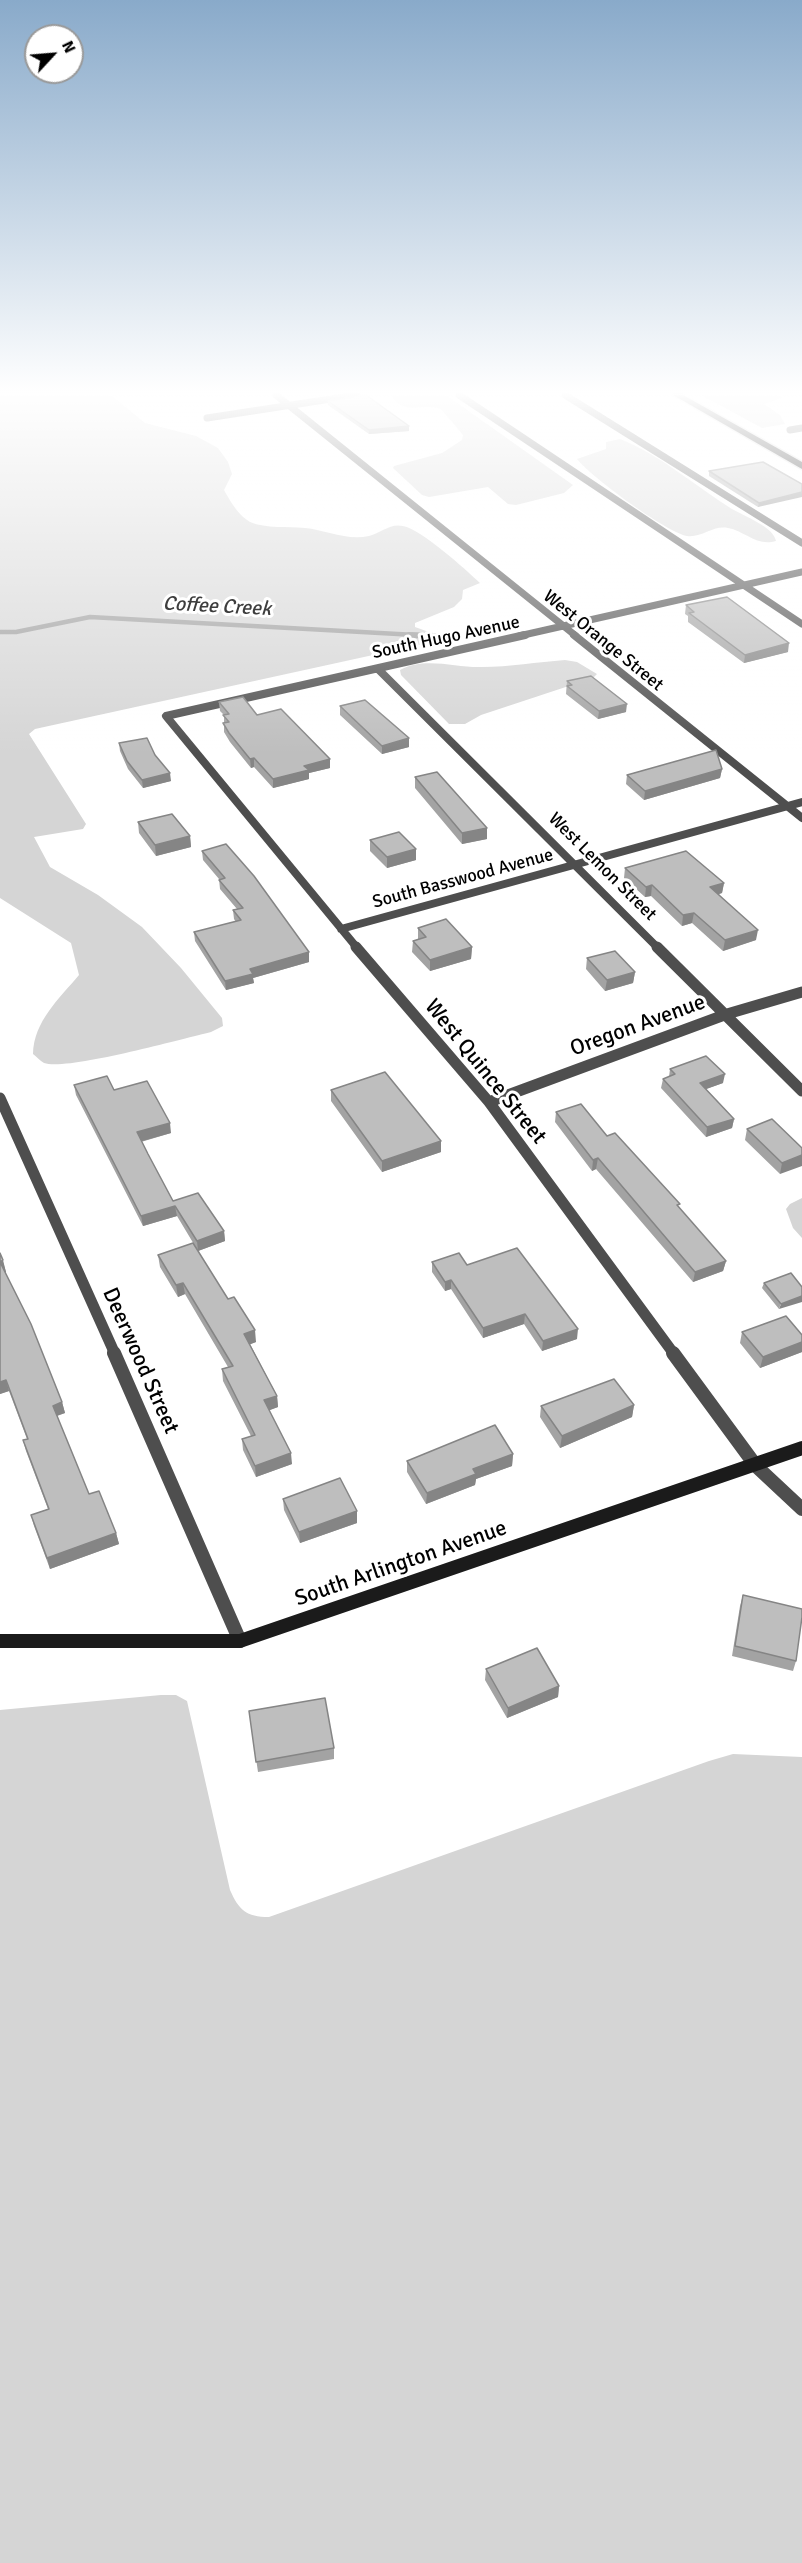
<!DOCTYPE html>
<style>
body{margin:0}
#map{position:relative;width:802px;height:2563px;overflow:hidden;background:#fff;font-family:Signika,sans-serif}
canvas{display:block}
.north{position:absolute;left:24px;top:24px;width:60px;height:60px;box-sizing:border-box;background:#fff;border:2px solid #999;border-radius:50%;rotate:64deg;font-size:16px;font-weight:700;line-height:24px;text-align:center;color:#000}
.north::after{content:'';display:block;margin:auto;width:21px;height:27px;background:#000;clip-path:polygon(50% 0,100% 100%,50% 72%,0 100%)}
</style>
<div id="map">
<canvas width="802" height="2563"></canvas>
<div class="north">N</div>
</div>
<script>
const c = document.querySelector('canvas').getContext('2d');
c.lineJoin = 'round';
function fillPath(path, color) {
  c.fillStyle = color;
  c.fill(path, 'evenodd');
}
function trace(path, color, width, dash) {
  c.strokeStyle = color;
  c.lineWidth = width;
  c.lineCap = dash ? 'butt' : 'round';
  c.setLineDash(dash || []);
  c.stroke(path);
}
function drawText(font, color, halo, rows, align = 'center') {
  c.font = font + ' Signika,sans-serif';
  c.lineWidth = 6;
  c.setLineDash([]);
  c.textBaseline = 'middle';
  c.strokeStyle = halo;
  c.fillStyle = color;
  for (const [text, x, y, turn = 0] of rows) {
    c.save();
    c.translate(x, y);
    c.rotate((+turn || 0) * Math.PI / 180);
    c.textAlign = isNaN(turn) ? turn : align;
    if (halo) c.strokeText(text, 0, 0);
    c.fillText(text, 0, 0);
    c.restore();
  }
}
fillPath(new Path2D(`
 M0,395H111L145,423L196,436L218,448L228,462L232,474L224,490C230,501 239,516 250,522C266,529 288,526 305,528C326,530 347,541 369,536C381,533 390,523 403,526C421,529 465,569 480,583L463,590L462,599L454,607L415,623V627L440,636L428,643L35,729L29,734L86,824L83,829L34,837L50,867L98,895L142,927L181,968L222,1018L223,1026L211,1032C181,1039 67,1071 44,1063C40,1061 36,1056 33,1054C34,1021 59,999 79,975L71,943L0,898Z
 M390,395H446L573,485L564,493L516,505L508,504L488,487L429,497L422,495L393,468L394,466L442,453L462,440L463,435L441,409C421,402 406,417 390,395Z
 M701,395H776L784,397L764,404L780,415L785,424L762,428Z
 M620,439C661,455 695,486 732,509C744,516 774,527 776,541C757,547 745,531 728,528C713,525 702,538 687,536C666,532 591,477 577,459L606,449V442Z
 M565,660L577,662L597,674L593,678L481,715L465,724H449L401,675L400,670C425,656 456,668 482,667C510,667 537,662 565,660Z
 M802,1198V1238L793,1228L786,1209L790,1204Z
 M161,1695H176L187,1701L230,1890C239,1910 246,1917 269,1917L709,1761L733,1754L802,1757V2563H0V1710Z`), '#d5d5d5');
trace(new Path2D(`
 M0,632H16L90,617L434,636`), '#9c9c9c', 4.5);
trace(new Path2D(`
 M409,635L434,636`), '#9c9c9c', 6);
const highway = new Path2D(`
 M673,395H683L802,462V469Z`);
trace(highway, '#dbdbdb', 3);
trace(new Path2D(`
 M565,395L802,543`), '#4e4e4e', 7);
trace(new Path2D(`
 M276,395L576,636
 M459,395L802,624
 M207,418L357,395
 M790,430L802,428
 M519,636L802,572`), '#4e4e4e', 7);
trace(new Path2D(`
 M574,635L802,818
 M378,669L659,949
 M341,929L802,802
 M358,949L166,716L525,635`), '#4e4e4e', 8);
trace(new Path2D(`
 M356,947L489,1102L674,1354
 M657,947L802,1091
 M0,1098L115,1354
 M489,1102L727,1014L802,992`), '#4e4e4e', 11);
trace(new Path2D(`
 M114,1353L240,1641
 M673,1353L756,1466L802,1509`), '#4e4e4e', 14);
trace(new Path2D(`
 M0,1641H240L802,1448`), '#1b1b1b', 14);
fillPath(highway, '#000');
fillPath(new Path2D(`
 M328,401L409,426V431L369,434L328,405Z
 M709,471L802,484L758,507L709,476Z
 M686,605L788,652L744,663L688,622V616L685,614Z
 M567,681L626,712L598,719L566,694Z
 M219,702L257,715L330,768L309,773V779L273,788L254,767L251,768L230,742L224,732V715L220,711Z
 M340,706L409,738V747L382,754L340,715Z
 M119,743L155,755L171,781L143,788L128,769L120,751Z
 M722,769L720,778L644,800L626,784L627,775Z
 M415,777L487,828V839L462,844L415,788Z
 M138,822L190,836L191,847L156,856L139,833Z
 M370,840L416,860L387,868L370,851Z
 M202,851L309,952V962L253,978L254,983L226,990L195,941L194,932L236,922L234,919L233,910L237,909L220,889L219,879L203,860Z
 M625,868L724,883L722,893L719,894L756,940L723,951L692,923L682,926L651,896L645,897L624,878Z
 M418,928L472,947L471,959L430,971L412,952L413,941L419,940L418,939Z
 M587,958L635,972L633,983L605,991L586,969Z
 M670,1069L723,1083L706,1089L734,1119L732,1128L706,1137L661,1088L663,1079L669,1077Z
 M74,1085L114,1090L171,1133L141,1142L173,1201L224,1231L225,1241L198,1251L177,1216L143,1226L76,1095Z
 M331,1090L441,1141V1152L382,1172L331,1101Z
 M556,1112L607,1136L679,1208L726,1261L723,1271L693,1282L596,1169L592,1171L555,1122Z
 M747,1129L802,1148L780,1174L745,1140Z
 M0,1253L6,1272H5L62,1402L65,1413L57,1416L89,1494L116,1533L119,1544L50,1569L34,1526L31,1515L48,1509L26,1451L23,1440L27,1439L9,1391L0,1394Z
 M158,1255L228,1299L256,1342L250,1344L277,1396L278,1407L269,1410L292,1464L256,1477L243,1450L242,1439L251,1436L223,1381L222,1369L228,1367L185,1294L178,1297L160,1267Z
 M432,1262L467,1265L577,1339L542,1351L524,1324L483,1338L451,1289L445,1291L432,1272Z
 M791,1273L779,1309L762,1288L764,1283Z
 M742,1332L802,1335V1352L760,1368L740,1343Z
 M634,1405L632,1417L560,1448L540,1417L541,1406Z
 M513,1454L512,1466L476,1479L475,1485L426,1504L407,1472V1461Z
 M283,1499L357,1523L300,1543L284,1510Z
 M743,1595L796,1661L793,1671L732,1656L740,1606Z
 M486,1669L559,1686L558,1697L507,1718L485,1680Z
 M249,1711L334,1748V1759L258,1772Z`), '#a3a3a3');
fillPath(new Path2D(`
 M409,426V431L369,434V430Z
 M802,492V497L758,507L759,503Z
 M789,643L788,652L744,663L745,655Z
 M627,704L626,712L598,719L599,711Z
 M409,738V747L382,754V746Z
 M254,758V767L251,768L250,759Z
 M330,759V768L309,773V779L273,788V779L304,766Z
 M722,769L720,778L644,800L645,791Z
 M170,773L171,781L143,788L142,780Z
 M487,828V839L462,844V833Z
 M190,836L191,847L156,856L155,845Z
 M416,849V860L387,868V857Z
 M724,883L722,893L709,897L710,887Z
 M652,885L651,896L645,897L646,887Z
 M694,913L692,923L682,926L683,915Z
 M758,930L756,940L723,951L725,940Z
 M472,947L471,959L430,971V960Z
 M309,952V962L253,978L254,983L226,990L225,981L250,969Z
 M635,972L633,983L605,991L607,980Z
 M725,1074L723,1083L698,1092L700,1083Z
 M734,1119L732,1128L706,1137L707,1127Z
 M170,1123L171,1133L139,1142L137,1132Z
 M441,1141V1152L382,1172V1161Z
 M802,1155V1166L780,1174L782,1163Z
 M598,1158L596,1169L592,1171L593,1160Z
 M175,1206L177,1216L143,1226L141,1216Z
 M224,1231L225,1241L198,1251L197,1241Z
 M3,1260L6,1272L3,1273L0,1262Z
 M726,1261L723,1271L693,1282L695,1272Z
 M451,1280V1289L445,1291V1282Z
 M183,1283L185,1294L178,1297L176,1285Z
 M802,1296V1302L779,1309L781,1304Z
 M525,1314L524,1324L483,1338V1328Z
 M578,1329L577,1339L542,1351L543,1341Z
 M255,1330L256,1342L246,1346L244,1334Z
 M802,1342V1352L760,1368L763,1357Z
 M6,1380L9,1391L0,1394V1382Z
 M277,1396L278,1407L265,1412L264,1400Z
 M62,1402L65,1413L56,1416L53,1406Z
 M634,1405L632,1417L560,1448L562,1436Z
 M291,1453L292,1464L256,1477L255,1466Z
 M513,1454L512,1466L476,1479L475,1485L426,1504L427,1493L473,1469Z
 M357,1511V1523L300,1543L299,1532Z
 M116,1533L119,1544L50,1569L47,1558Z
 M559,1686L558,1697L507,1718L508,1708Z`), '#858585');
const building = new Path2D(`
 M366,395L409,426L369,430L328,401Z
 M763,462L802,484V492L759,503L709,471Z
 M727,597L789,643L745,655L689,613L694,612L686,605Z
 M591,676L627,704L599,711L567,686L572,685L567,681Z
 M243,697L257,715L281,709L330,759L304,766L309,770L273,779L254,758L250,759L229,733L223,723L229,722L223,715L229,714L219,702Z
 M365,700L409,738L382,746L340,706Z
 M147,738L155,755L170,773L142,780L127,761L119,743Z
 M716,750L722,769L645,791L627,775Z
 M437,772L487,828L462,833L415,777Z
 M172,814L190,836L155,845L138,822Z
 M399,832L416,849L387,857L370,840Z
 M226,844L254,876L309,952L250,969L253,974L225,981L194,932L241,920L233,910L243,908L219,880L225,878L202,851Z
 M686,851L724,883L710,887L758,930L725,940L694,913L683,915L652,885L646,887L625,868Z
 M446,919L472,947L430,960L413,941L426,937L418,928Z
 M615,951L635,972L607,980L587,958Z
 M706,1056L725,1074L700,1083L734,1119L707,1127L663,1079L675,1074L670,1069Z
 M385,1072L441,1141L382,1161L331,1090Z
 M107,1076L114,1090L147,1081L170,1123L137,1132L148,1154L173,1201L198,1193L224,1231L197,1241L175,1206L141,1216L74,1085Z
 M581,1104L607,1136L615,1133L680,1204L677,1205L726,1261L695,1272L598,1158L593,1160L556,1112Z
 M772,1119L802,1148V1155L782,1163L747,1129Z
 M193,1243L228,1299L234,1297L255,1330L244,1334L277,1396L264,1400L291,1453L255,1466L242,1439L255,1435L222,1369L233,1366L183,1283L176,1285L158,1255Z
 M517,1248L578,1329L543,1341L525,1314L483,1328L451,1280L445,1282L432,1262L459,1253L467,1265Z
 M0,1253L3,1260L0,1262L31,1324L62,1402L53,1406L89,1494L99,1491L116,1533L47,1558L31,1515L49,1509L23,1440L28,1439L6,1380L0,1382Z
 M791,1273L802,1287V1296L781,1304L764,1283Z
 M786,1316L802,1335V1342L763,1357L742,1332Z
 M614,1379L634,1405L562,1436L541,1406Z
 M495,1425L513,1454L473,1469L476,1474L427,1493L407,1461Z
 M340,1478L357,1511L299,1532L283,1499Z
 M743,1595L802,1609V1617L796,1661L735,1646Z
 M537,1648L559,1686L508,1708L486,1669Z
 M325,1698L334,1748L256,1762L249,1711Z`);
fillPath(building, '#bebebe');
trace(building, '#858585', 1.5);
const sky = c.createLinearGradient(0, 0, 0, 754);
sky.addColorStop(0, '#89aaca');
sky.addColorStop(0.52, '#fff');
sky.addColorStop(1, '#ffffff00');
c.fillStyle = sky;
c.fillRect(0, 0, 802, 754);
drawText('18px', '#000', '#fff', [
 ["South Hugo Avenue",446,638,-12],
 ["West Orange Street",603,641,39],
 ["West Lemon Street",602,867,45],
 ["South Basswood Avenue",463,879,-15]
]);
drawText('italic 20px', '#3d3d3d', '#fff', [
 ["Coffee Creek",217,607,3]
]);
drawText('22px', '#000', '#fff', [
 ["Oregon Avenue",638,1026,-20],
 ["West Quince Street",485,1072,51],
 ["Deerwood Street",140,1361,66],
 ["South Arlington Avenue",401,1564,-19]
]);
</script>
